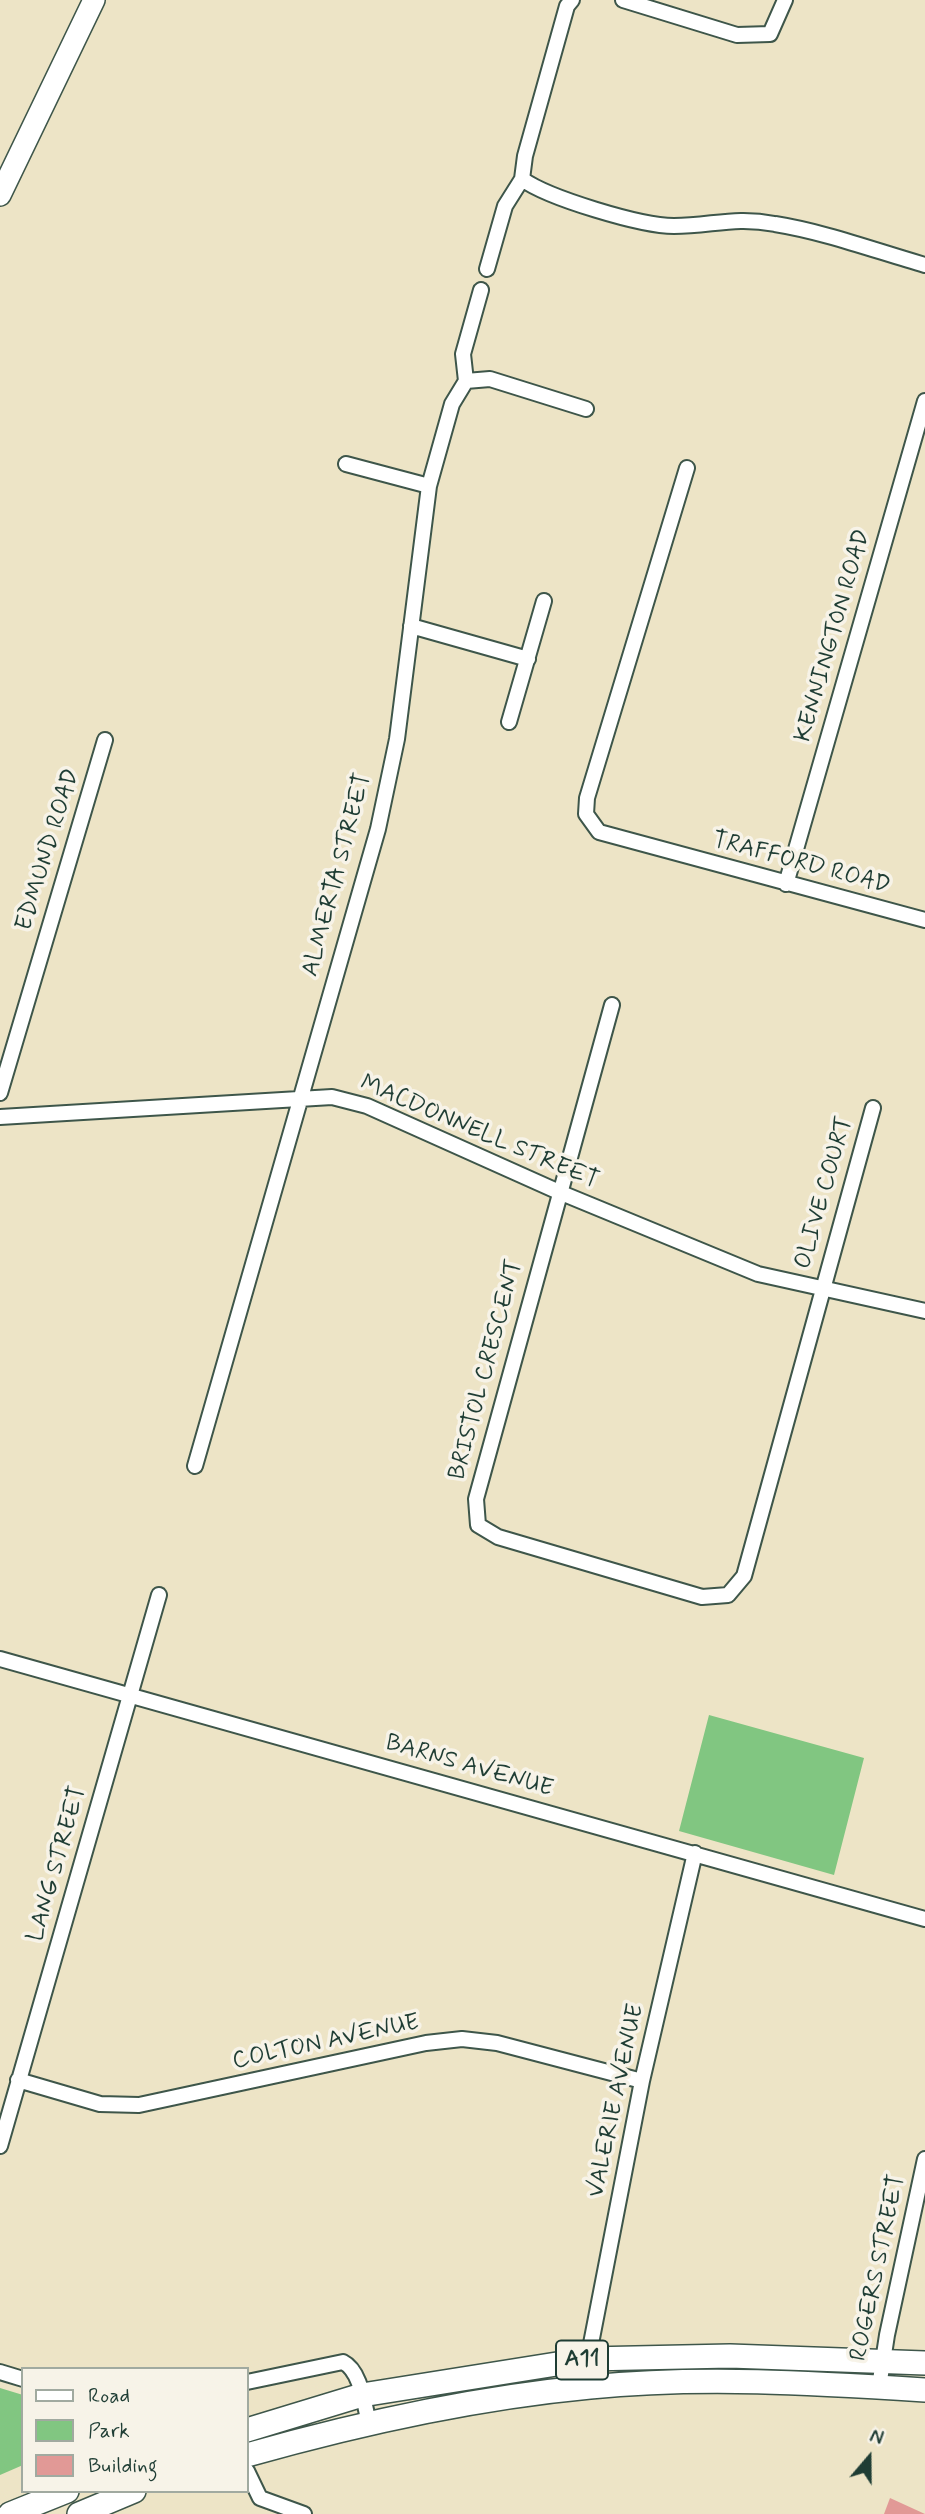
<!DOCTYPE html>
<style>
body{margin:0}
#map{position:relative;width:925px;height:2514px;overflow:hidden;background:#ede4c6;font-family:Mynerve,sans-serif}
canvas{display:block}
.legend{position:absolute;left:21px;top:2367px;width:228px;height:126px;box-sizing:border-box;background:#f7f3e8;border:2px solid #a1aaa0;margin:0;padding:9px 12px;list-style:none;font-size:21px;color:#1f3d34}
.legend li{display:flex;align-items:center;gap:14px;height:35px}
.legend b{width:35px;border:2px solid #a1aaa0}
.north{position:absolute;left:834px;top:2423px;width:70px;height:70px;-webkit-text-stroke:5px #f7f3e8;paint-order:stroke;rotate:20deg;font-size:19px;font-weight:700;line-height:28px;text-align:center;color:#1f3d34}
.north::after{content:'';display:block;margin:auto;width:24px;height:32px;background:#1f3d34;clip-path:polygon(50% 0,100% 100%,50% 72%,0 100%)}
</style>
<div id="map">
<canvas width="925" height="2514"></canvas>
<ul class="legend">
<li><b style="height:9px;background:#fff"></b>Road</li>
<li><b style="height:19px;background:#81c681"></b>Park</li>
<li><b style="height:19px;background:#e19996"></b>Building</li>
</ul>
<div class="north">N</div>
</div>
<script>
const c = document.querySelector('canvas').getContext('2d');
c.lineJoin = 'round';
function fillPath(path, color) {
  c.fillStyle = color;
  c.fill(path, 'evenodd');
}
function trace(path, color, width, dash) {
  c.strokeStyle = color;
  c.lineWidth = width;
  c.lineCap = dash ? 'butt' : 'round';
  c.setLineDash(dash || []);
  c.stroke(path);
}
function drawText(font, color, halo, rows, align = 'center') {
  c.font = font + ' Mynerve,sans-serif';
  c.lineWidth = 7;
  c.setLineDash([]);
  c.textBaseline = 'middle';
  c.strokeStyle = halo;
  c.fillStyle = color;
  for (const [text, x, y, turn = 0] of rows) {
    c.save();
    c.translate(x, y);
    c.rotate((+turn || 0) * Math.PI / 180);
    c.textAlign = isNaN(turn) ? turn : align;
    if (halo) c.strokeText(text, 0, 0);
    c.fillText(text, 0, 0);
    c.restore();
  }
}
fillPath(new Path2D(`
 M709,1715L864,1758L834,1875L679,1831Z
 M0,2388L23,2395V2465L0,2475Z`), '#81c681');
fillPath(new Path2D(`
 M890,2498L925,2514H884Z`), '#e19996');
const minor = new Path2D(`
 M623,0L737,35L770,34L785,0
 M522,179C548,198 641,226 674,226C712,226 734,216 775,224C825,232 876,251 925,265
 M487,269L505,206L522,179L525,156L567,6L572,0
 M466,381L490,379L586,409
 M346,464L429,486
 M687,468L587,798L586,814L599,832L925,920
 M411,626L528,659
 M509,722L544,601
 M786,884L925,401
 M612,1005L476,1499L478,1525L498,1537L702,1597L728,1595L744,1576L873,1108
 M0,1093L105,740
 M0,1117L332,1097L367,1106L559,1192L758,1274L925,1311
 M195,1466L378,829L397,739L429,486L452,404L466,381L463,354L481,290
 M0,1659L925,1919
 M18,2080L100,2104L139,2105L426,2043L462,2039L497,2043L642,2081
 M0,2146L159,1595
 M588,2359L642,2081L695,1853
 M0,2372L23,2379
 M247,2382L343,2362C361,2371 364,2404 369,2423
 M879,2387L887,2335L925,2159
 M247,2471L260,2498L304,2514`);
const secondary = new Path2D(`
 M0,195L94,0`);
const primary = new Path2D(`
 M247,2430L362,2395L588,2359L730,2356L925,2363
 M247,2455C360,2423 473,2398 590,2387C701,2376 814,2383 925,2390
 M10,2514L67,2491
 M79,2514L134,2491`);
trace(minor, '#3e564a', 18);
trace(secondary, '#3e564a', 24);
trace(primary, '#3e564a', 26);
trace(minor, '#fff', 14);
trace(secondary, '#fff', 21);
trace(primary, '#fff', 23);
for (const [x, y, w] of [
 [582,2360,52]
]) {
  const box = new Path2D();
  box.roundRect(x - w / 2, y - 19.5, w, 39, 5);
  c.fillStyle = '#f7f3e8';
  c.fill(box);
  trace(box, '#1f3d34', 2);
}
drawText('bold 23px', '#1f3d34', null, [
 ["A11",582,2360]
]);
drawText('24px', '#1f3d34', '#f7f3e8', [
 ["KENNINGTON ROAD",834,636,-74],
 ["EDMUND ROAD",49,850,-73],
 ["TRAFFORD ROAD",801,864,15],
 ["ALMERTA STREET",338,875,-75],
 ["MACDONNELL STREET",479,1133,23],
 ["OLIVE COURT",825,1193,-74],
 ["BRISTOL CRESCENT",487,1370,-75],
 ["BARNS AVENUE",469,1767,16],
 ["LANG STREET",58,1864,-74],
 ["COLTON AVENUE",326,2043,-12],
 ["VALERIE AVENUE",617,2101,-78],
 ["ROGERS STREET",879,2268,-78]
]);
</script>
